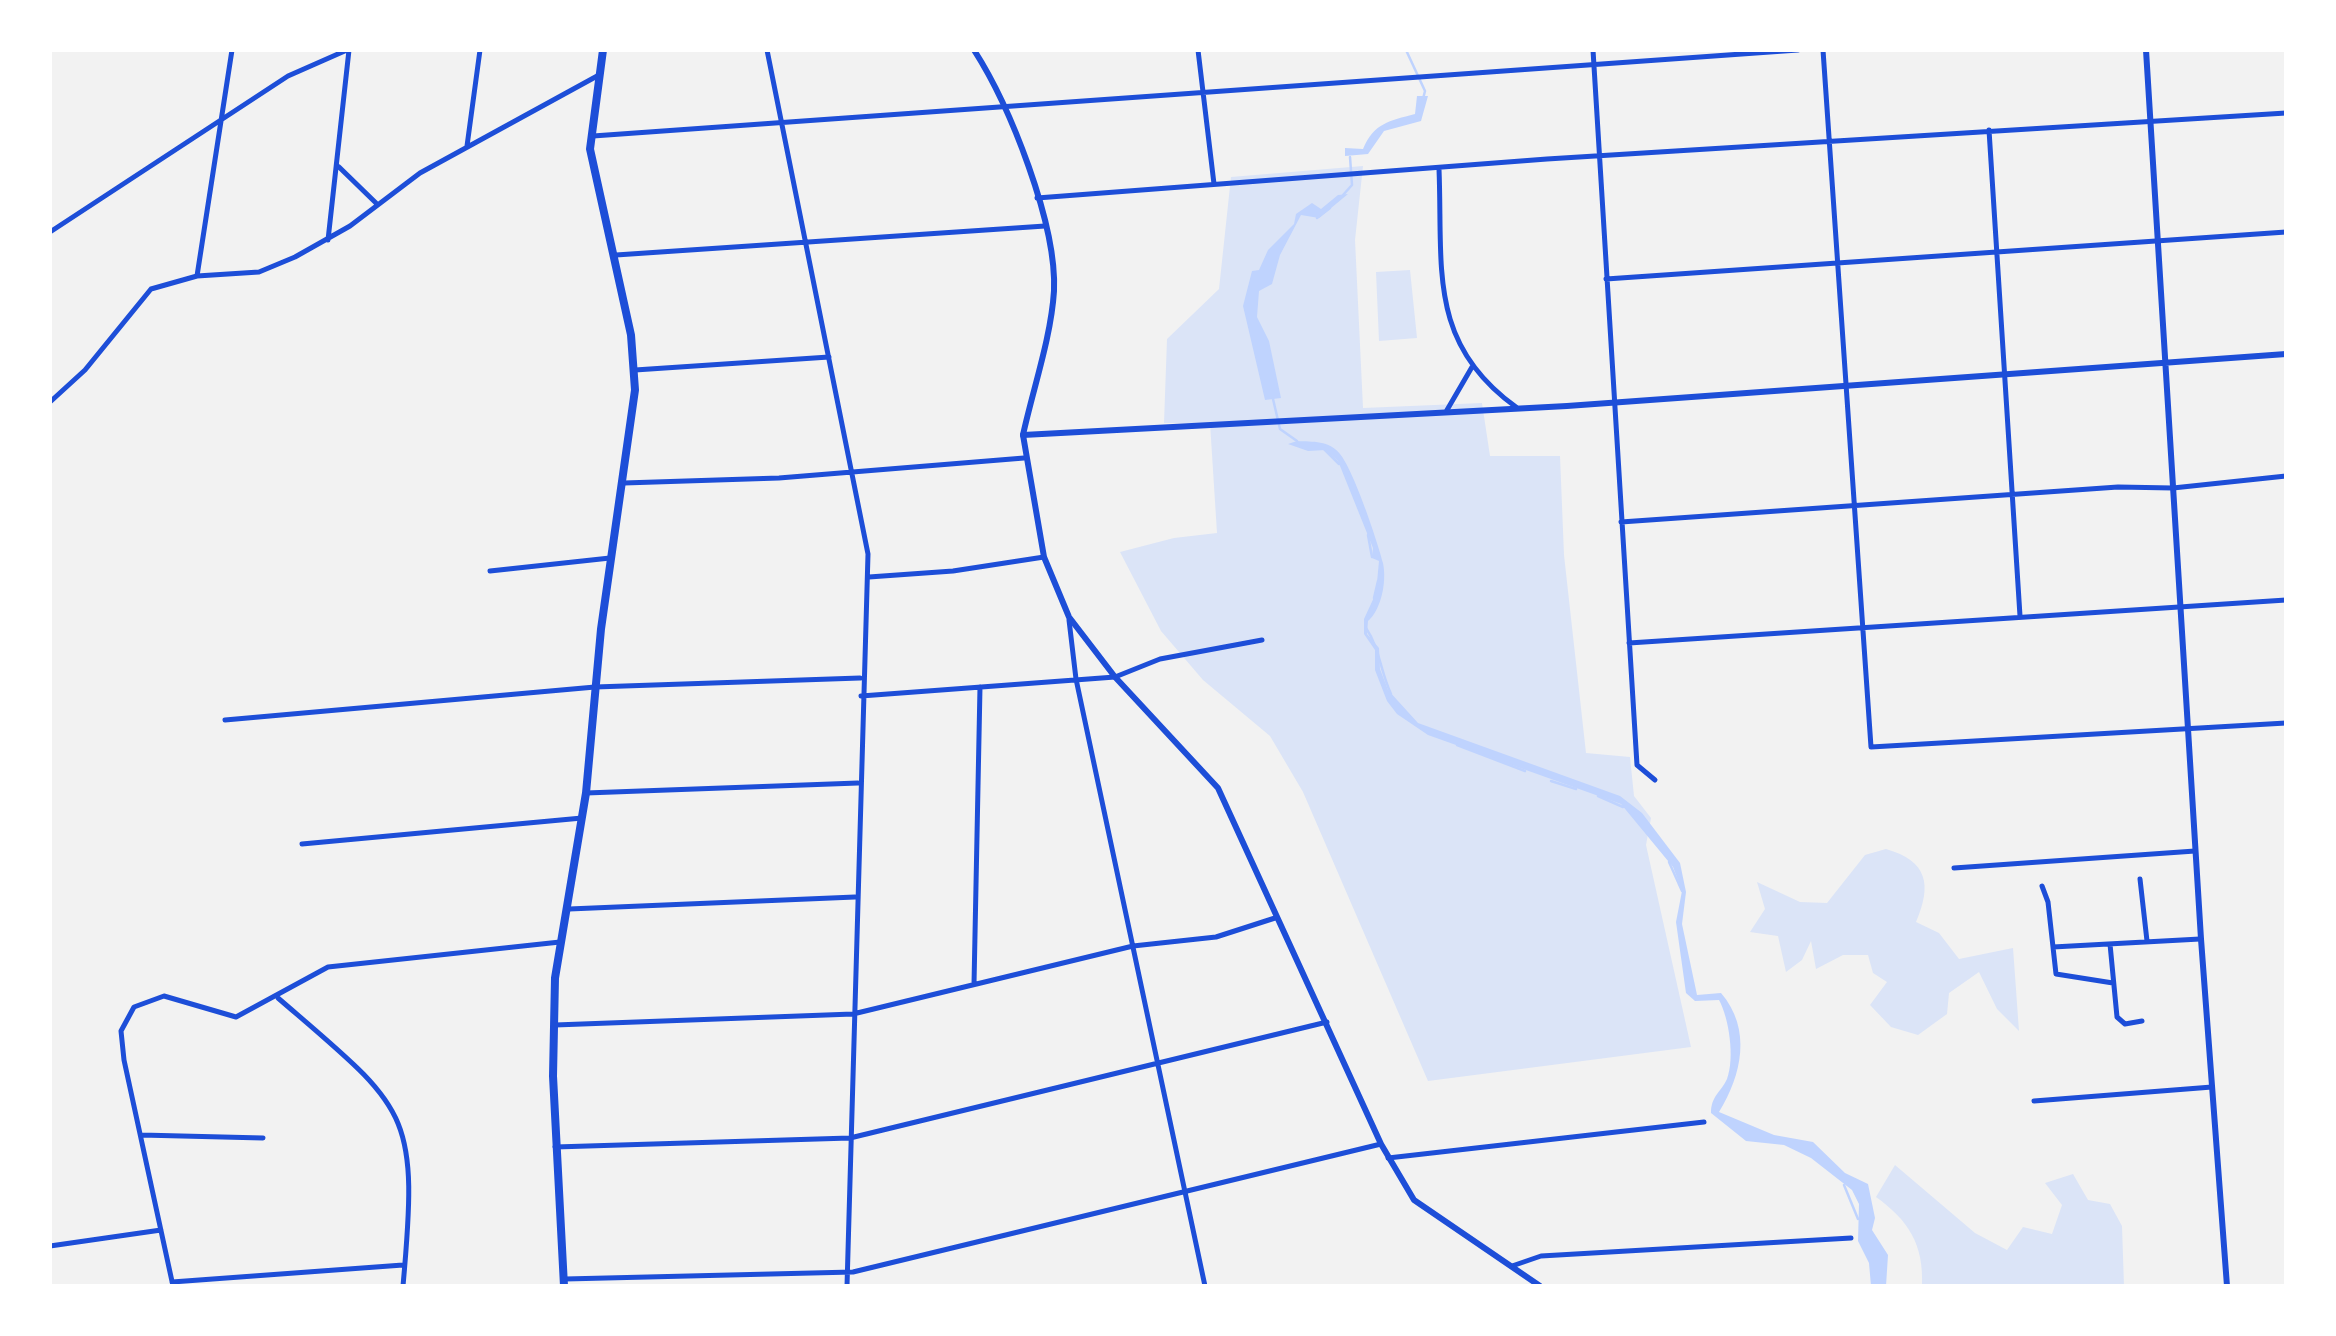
<!DOCTYPE html>
<style>
body{margin:0}
#map{position:relative;width:2336px;height:1336px;overflow:hidden;background:#f2f2f2;font-family:"DM Sans",sans-serif}
canvas{display:block}
.frame{position:absolute;inset:0;border:52px solid #fff;pointer-events:none}
</style>
<div id="map">
<canvas width="2336" height="1336"></canvas>
<div class="frame"></div>
</div>
<script>
const c = document.querySelector('canvas').getContext('2d');
c.lineJoin = 'round';
function fillPath(path, color) {
  c.fillStyle = color;
  c.fill(path, 'evenodd');
}
function trace(path, color, width, dash) {
  c.strokeStyle = color;
  c.lineWidth = width;
  c.lineCap = dash ? 'butt' : 'round';
  c.setLineDash(dash || []);
  c.stroke(path);
}
fillPath(new Path2D(`
 M1363,166L1355,240L1363,408L1482,403L1490,456H1560L1564,555L1586,753L1630,757L1634,796L1651,818L1646,845L1691,1047L1428,1081L1303,792L1270,736L1203,680L1161,631L1120,552L1174,538L1217,533L1210,423H1164L1167,339L1219,289L1231,177Z
 M1410,270L1417,338L1379,341L1376,272Z
 M1886,849C1928,861 1932,885 1916,922L1939,933L1959,959L2013,948L2019,1031L1997,1009L1979,972L1949,993L1947,1014L1918,1035L1891,1027L1870,1005L1887,982L1873,973L1868,955H1843L1816,969L1811,941L1802,960L1786,972L1778,936L1750,932L1765,909L1757,882L1800,902L1827,903L1865,855Z
 M1895,1165L1975,1233L2007,1250L2023,1227L2052,1234L2062,1205L2045,1183L2073,1174L2088,1200L2110,1204L2122,1226L2124,1286H1922C1924,1244 1908,1220 1876,1197Z`), '#dbe4f7');
fillPath(new Path2D(`
 M1417,96H1428L1421,121L1384,131L1368,154L1345,156V148L1363,149C1374,123 1389,121 1415,114Z
 M1348,194L1319,218L1301,215L1280,255L1272,284L1259,291L1257,317L1269,341L1281,398L1265,400L1243,306L1252,271L1259,270L1268,250L1294,224L1296,214L1312,203L1321,209L1338,195Z
 M1297,441C1313,442 1329,440 1340,454C1354,471 1378,543 1383,563C1387,582 1381,610 1368,621L1367,634L1379,648L1380,669L1388,690L1418,723L1620,796L1642,813L1680,863L1686,892L1682,924L1697,995L1721,993C1752,1029 1742,1075 1719,1112L1774,1135L1813,1142L1845,1173L1868,1184L1875,1218L1872,1230L1888,1255L1886,1286H1871L1869,1263L1858,1241L1859,1204L1852,1190L1811,1158L1784,1145L1746,1141L1711,1113C1711,1096 1721,1092 1727,1079C1735,1058 1729,1018 1719,1000L1695,1001L1686,993L1676,922L1682,891L1673,867L1621,804L1428,735L1397,714L1387,701L1375,670V650L1364,634V619L1376,593L1379,561L1372,558L1373,548L1338,461L1326,450L1308,451L1288,444Z`), '#bfd3fe');
trace(new Path2D(`
 M1406,50L1425,91L1423,99
 M1343,195L1352,185L1350,157
 M1317,218L1330,208
 M1273,399L1280,429L1297,441
 M1324,449L1339,464
 M1368,535L1372,557
 M1374,598L1378,581
 M1366,628C1380,649 1380,670 1391,694
 M1457,745L1525,771
 M1551,781L1576,789
 M1598,796L1623,807
 M1669,862L1682,891
 M1844,1185L1858,1219`), '#bfd3fe', 2.5);
trace(new Path2D(`
 M767,50L868,554L847,1286
 M1198,50L1214,184
 M1593,50L1637,765L1655,780
 M1823,50L1871,747L2286,723
 M1989,130L2020,616
 M593,136L1798,50
 M467,146L480,50
 M339,167L376,203
 M1439,169C1443,267 1427,343 1516,407
 M1037,198L1547,159L2286,113
 M50,232L288,76L347,50
 M328,240L349,50
 M616,255L1045,226
 M197,276L232,50
 M1606,279L2286,232
 M635,370L829,357
 M50,402L85,370L151,289L197,276L259,272L295,257L350,226L420,173L599,75
 M1447,410L1472,367
 M624,483L779,478L1024,458
 M1621,522L2118,487L2173,488L2286,476
 M490,571L610,558
 M869,577L953,571L1044,557
 M1069,620L1076,679L1205,1286
 M1629,643L2286,600
 M861,696L1115,677L1160,659L1262,640
 M225,720L595,687L860,678
 M586,793L858,783
 M302,844L582,818
 M1954,868L2195,851
 M2140,879L2147,941
 M2042,886L2048,902L2056,974L2113,983
 M569,909L855,897
 M2110,944L2117,1017L2125,1024L2142,1021
 M2053,947L2200,939
 M974,984L980,687
 M278,998C409,1111 419,1109 403,1286
 M555,1025L853,1014L1133,946L1216,937L1275,918
 M2034,1101L2212,1087
 M141,1135L263,1138
 M555,1147L850,1138L1327,1022
 M1388,1158L1704,1122
 M50,1246L161,1230
 M1512,1266L1541,1256L1851,1238
 M565,1279L853,1272L1381,1144
 M172,1282L403,1265
 M173,1286L124,1060L121,1031L134,1007L164,996L236,1017L328,967L560,942`), '#1d4ed8', 5);
trace(new Path2D(`
 M2146,50L2201,939L2227,1286
 M1023,435L1567,406L2286,354`), '#1d4ed8', 6);
trace(new Path2D(`
 M974,50C1010,106 1057,224 1054,291C1051,338 1033,389 1023,435L1044,557L1069,617L1115,677L1218,788L1381,1144L1414,1200L1540,1286`), '#1d4ed8', 6);
trace(new Path2D(`
 M564,1286L553,1076L555,978L586,793L601,629L635,390L631,335L590,149L603,50`), '#1d4ed8', 8);
</script>
